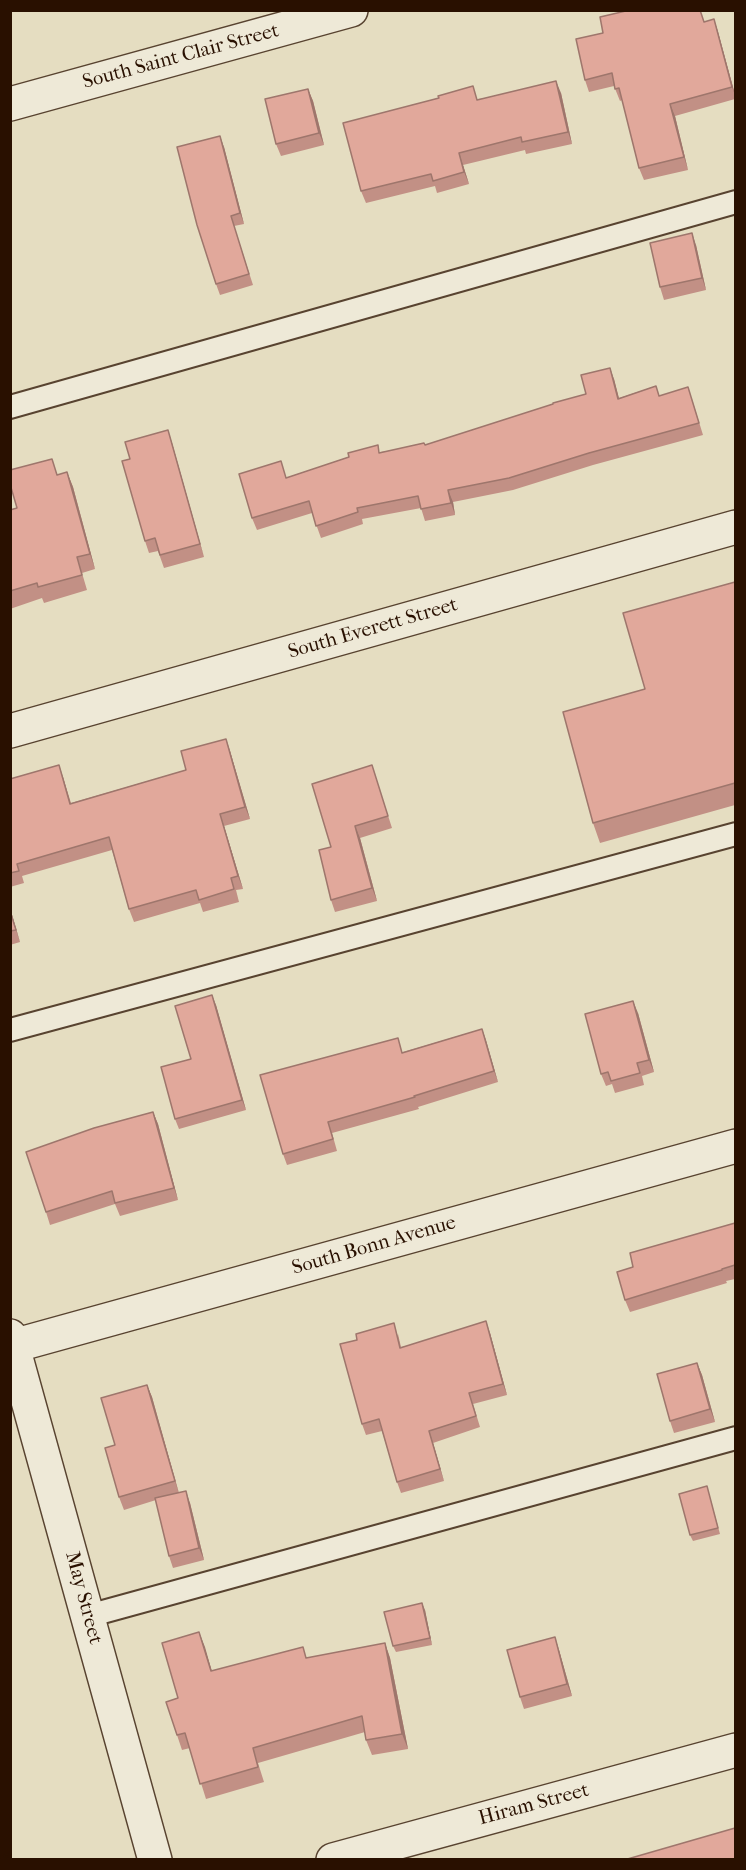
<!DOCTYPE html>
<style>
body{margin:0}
#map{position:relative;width:746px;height:1870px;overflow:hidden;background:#e5ddc1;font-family:"IM FELL French Canon",serif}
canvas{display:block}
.frame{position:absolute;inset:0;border:12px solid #291000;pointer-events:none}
</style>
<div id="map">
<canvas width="746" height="1870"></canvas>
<div class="frame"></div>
</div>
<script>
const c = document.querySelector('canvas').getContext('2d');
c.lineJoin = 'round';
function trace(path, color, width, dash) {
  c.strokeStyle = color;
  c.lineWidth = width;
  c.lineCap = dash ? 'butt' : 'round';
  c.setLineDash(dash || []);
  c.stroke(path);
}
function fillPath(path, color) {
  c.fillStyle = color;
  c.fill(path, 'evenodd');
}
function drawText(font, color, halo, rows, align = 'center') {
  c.font = font + ' "IM FELL French Canon",serif';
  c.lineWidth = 5;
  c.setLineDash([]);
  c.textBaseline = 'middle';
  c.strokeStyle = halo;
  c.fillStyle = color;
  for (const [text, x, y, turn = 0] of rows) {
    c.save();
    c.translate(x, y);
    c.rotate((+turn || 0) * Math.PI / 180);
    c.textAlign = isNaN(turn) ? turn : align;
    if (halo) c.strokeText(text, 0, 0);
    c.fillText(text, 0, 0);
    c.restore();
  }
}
const service = new Path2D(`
 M10,407L736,202
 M10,1030L736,834
 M88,1616L736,1438`);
const minor = new Path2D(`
 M10,104L351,10
 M10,731L736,527
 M13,1346L736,1146
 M333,1860L736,1750`);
const tertiary = new Path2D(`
 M10,1336L155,1860`);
trace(service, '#584330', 26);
trace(minor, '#584330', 36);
trace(tertiary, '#584330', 36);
trace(service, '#eee9d7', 22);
trace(minor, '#eee9d7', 33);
trace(tertiary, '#eee9d7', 33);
fillPath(new Path2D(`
 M714,19L718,32L735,94V99L675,116L688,170L644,180L639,168L622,100L620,101L614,86L589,92L585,80L705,22Z
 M308,89L313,101L324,145L281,156L276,144Z
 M561,93L572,144L526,154L525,150L463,165L469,184L437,193L435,186L366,203L361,191L478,99Z
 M224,147L244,224L234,226L253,285L220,295L216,284Z
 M696,245L706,290L664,300L660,287Z
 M614,379L619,398L656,386L659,396L692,399L703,435L593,465L513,490L453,502L455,515L425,521L421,508L362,519L363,524L321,538L312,513L257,530L252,518L286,478L349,457L425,445L586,394Z
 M172,443L204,557L164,568L158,551L149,553L145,541L130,459Z
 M67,472L73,487L95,569L82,573L87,590L44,603L42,598L10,609V510L17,508L58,475Z
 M735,582V805L600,843L593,823L645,689Z
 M226,739L230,751L250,819L224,826L243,889L236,890L239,902L203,912L200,903L134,922L129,909L112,850L22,876L24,883L10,887V779L63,777L71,803L186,770Z
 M376,778L392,828L360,838L377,901L335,912L331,900V847Z
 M10,908L20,942L10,945Z
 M216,1005L246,1110L179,1129L175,1119L191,1059Z
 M638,1013L654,1072L642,1076L644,1085L615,1093L612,1084L606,1086L601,1074Z
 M482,1029L498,1082L418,1107L419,1109L332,1133L337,1151L287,1165L283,1154L403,1052Z
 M153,1112L158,1124L178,1200L120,1216L115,1204L50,1225L46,1212Z
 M735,1223V1279L726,1281L727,1283L630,1312L625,1300L633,1267Z
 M490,1333L507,1395L473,1404L480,1427L433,1443L444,1481L401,1493L397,1482L382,1431L366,1435L362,1424L398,1334L401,1347Z
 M697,1363L702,1375L715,1422L674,1433L670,1421Z
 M147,1385L152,1397L179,1493L190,1503L204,1560L173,1568L169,1556L156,1500L124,1510L119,1497L115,1445Z
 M707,1486L720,1534L693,1541L690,1535Z
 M425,1610L432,1645L396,1652L393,1646Z
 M199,1632L212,1671L307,1658L385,1643L390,1658L408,1749L372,1755L366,1740L365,1732L258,1763L264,1782L206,1799L190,1748L182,1750L177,1735L178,1698Z
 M559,1650L572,1696L524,1709L520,1697Z`), '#c29085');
fillPath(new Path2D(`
 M714,19L718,32L735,95L732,87Z
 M556,81L561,93L572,144L568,132Z
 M308,89L313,101L324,145L319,133Z
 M670,104L675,116L688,170L684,157Z
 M220,136L224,147L244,224L240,213Z
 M459,153L463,165L469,184L464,172Z
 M692,233L696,245L706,290L702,278Z
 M610,368L614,379L622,411L618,399Z
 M168,430L172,443L204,557L200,544Z
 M67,472L73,487L95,569L90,554Z
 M448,490L453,502L455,515L451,503Z
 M226,739L230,751L250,819L245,807Z
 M59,765L63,777L74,816L70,804Z
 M220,814L224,826L243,889L238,876Z
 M355,826L360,838L377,901L372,888Z
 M10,908L20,942L16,930L10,911Z
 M212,995L216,1005L246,1110L242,1100Z
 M633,1001L638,1013L654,1072L649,1060Z
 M482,1029L486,1040L498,1082L494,1071Z
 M153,1112L158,1124L178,1200L174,1188Z
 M486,1321L490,1333L507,1395L503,1384Z
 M697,1363L702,1375L715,1422L710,1409Z
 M147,1385L152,1397L179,1494L175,1481Z
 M429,1431L433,1443L444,1481L440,1469Z
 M186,1491L190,1503L204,1560L199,1548Z
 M422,1603L425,1610L432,1645L430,1638Z
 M199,1632L205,1647L216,1686L211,1671Z
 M555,1637L559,1650L572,1696L567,1684Z
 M385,1643L390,1658L408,1749L402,1734Z`), '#9e766c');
const building = new Path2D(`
 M630,10H700L704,22L714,19L732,87L670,104L684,157L639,168L619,88L615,89L612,73L585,80L576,39L603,33L600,17Z
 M556,81L568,132L522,142L521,137L459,153L464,172L433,181L431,174L361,191L343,123L439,98L438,96L473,86L477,100Z
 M308,89L319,133L276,144L265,99Z
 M220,136L240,213L231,216L249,274L216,284L197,225L177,147Z
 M692,233L702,278L660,287L650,243Z
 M610,368L618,399L656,386L659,396L688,387L699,423L589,453L509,478L448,490L451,503L421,509L418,496L357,508L358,512L316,526L309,501L252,518L239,474L281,461L286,478L349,457L348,453L378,445L379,453L424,443L425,445L553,404V403L586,394L581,375Z
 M168,430L200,544L160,555L155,538L145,541L122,461L130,459L125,442Z
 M52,459L57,475L67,472L90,554L77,557L82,575L38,587L37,583L10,591V510L17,508L10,484V470Z
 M735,582V783L593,823L563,712L645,689L623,613Z
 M226,739L245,807L220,814L238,876L231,878L234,889L199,900L196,890L129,909L109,837L17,864L19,871L10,873V779L59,765L70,804L186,770L181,751Z
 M372,765L388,816L355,826L372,888L331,900L319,850L331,847L312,784Z
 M10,911L16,930L10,931Z
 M212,995L242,1100L175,1119L161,1067L191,1059L175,1006Z
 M633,1001L649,1060L637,1063L640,1073L611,1081L608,1072L601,1074L585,1014Z
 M482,1029L494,1071L414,1096L415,1097L328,1122L333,1139L283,1154L260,1075L398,1038L402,1053Z
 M153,1112L174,1188L115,1203L112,1191L46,1212L26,1152L94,1128Z
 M735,1223V1265L722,1269V1270L625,1300L617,1272L633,1267L630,1253Z
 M486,1321L503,1384L469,1393L476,1416L429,1431L440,1469L397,1482L379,1419L362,1424L340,1344L357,1340L356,1334L394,1323L400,1348Z
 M697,1363L710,1409L670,1421L657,1374Z
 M147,1385L175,1481L119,1497L105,1448L115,1445L101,1398Z
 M707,1486L718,1528L690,1535L679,1494Z
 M186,1491L199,1548L169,1556L155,1498Z
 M422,1603L430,1638L393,1646L384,1612Z
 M199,1632L211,1671L303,1647L306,1658L385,1643L402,1734L366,1740L362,1716L253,1748L258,1767L200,1784L185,1733L177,1735L166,1702L178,1698L162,1643Z
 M555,1637L567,1684L520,1697L507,1650Z
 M735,1828V1860H624Z`);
fillPath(building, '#e1a89b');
trace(building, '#9e766c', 1.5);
drawText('20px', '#291000', '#eee9d7', [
 ["South Saint Clair Street",181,57,-15],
 ["South Everett Street",373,629,-16],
 ["South Bonn Avenue",374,1246,-16],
 ["May Street",83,1598,75],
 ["Hiram Street",534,1805,-15]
]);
</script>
